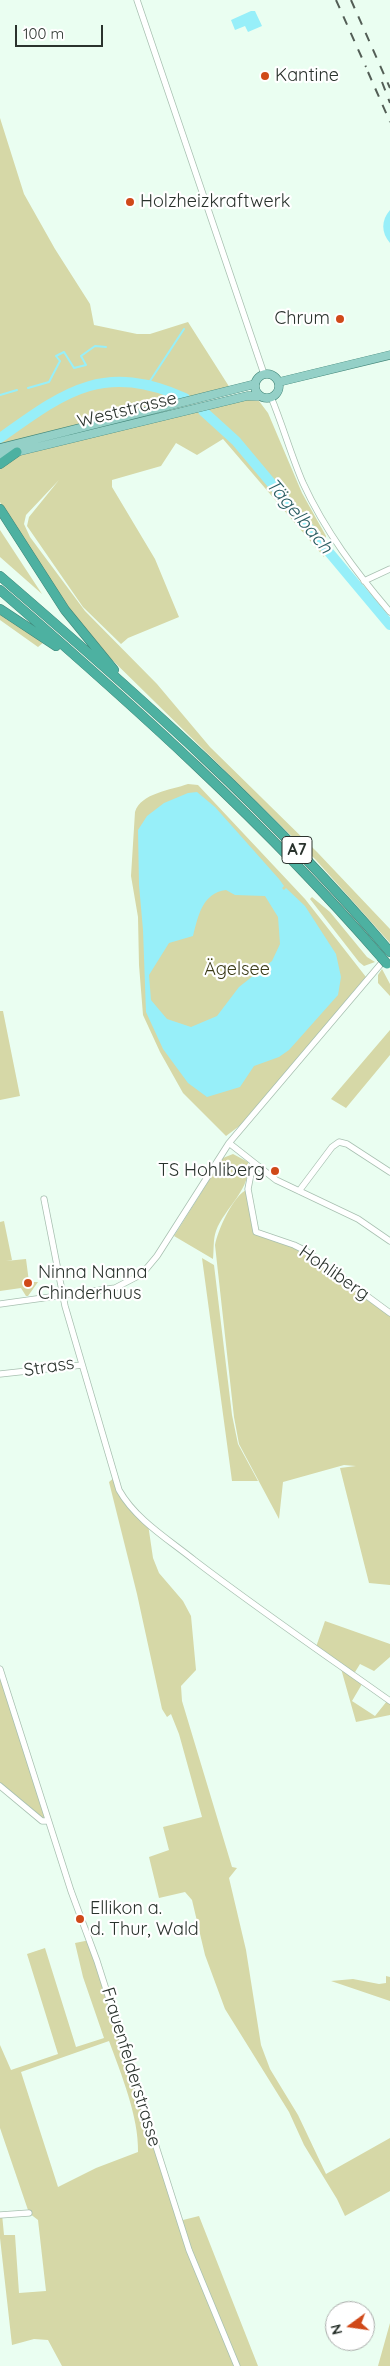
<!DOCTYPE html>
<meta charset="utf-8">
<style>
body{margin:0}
#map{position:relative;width:390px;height:2366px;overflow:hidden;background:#eafef1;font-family:Quicksand,sans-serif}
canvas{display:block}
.north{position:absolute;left:325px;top:2301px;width:50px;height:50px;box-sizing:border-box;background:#fff;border:1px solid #aaadab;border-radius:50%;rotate:256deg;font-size:14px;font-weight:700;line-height:20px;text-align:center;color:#2a332d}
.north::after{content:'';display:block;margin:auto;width:18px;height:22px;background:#d04919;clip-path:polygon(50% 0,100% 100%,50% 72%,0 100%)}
.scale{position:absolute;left:15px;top:25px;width:88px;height:22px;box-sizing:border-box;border:2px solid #2a332d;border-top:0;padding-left:6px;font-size:15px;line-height:18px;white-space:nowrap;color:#2a332d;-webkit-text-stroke:4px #fff;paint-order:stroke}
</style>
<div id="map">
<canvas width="390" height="2366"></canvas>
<div class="north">N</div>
<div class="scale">100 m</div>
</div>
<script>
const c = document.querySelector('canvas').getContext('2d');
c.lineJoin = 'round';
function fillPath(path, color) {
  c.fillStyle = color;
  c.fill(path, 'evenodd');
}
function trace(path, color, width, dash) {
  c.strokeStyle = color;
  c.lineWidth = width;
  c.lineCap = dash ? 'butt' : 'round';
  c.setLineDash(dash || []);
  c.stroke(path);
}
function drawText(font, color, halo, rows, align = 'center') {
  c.font = font + ' Quicksand,sans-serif';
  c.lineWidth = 4.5;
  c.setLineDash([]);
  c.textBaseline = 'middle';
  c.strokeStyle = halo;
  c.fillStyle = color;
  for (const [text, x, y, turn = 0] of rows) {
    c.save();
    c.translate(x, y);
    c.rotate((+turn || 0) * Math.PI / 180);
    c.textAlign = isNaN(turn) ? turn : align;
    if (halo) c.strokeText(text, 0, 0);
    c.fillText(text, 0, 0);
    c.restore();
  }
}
fillPath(new Path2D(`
 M0,118L24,194L55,249L90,304L94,325L137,334H150L188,322L230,388L0,444Z
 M245,400L259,401L268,413L302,493L326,536L324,557L223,439L197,455L176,443L161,466L112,480V487L155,559L179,617L128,638L121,644L83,607L27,526L29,517L59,480L26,515L24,524L30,537L85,611L157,684L210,747L317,852L390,929V943L315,859L101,649L75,617L4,510L0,502V468L17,456Z
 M0,530L42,594L0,557Z
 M0,613L44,642L38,647L0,620Z
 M188,784L198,785L305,899L366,977L242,1124L226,1136L183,1093L160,1052L143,1015L139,965L138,917L131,876L135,812C141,793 171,790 188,784Z
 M312,897L330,912L367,957L375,962L364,966L359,962L310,899Z
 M382,969L390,984V996L378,983V975Z
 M0,1011H3L20,1096L0,1100Z
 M390,1030V1055L346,1108L331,1099Z
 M233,1154L248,1162C252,1189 225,1207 216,1231C213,1239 214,1250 213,1259L174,1236L223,1158Z
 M248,1189L256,1232L294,1245L390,1313V1585L369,1583L340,1468L356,1466L344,1465L283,1482L279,1519L239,1444L234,1417L215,1245C218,1230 233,1195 248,1189Z
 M4,1221L12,1260L6,1261L26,1259L29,1282H38L28,1296H26L21,1288L0,1291V1222Z
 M202,1258L214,1265L232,1415L238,1444L258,1481H232Z
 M115,1477L119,1490L148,1524L153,1558L159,1573L183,1601L191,1616L196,1670L181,1686L182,1701L232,1867L237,1868L229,1878L246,1950L261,2045L270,2069L298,2115L326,2174L390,2138V2191L345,2216L337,2199L304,2145L289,2112L225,2009L205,1955L192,1900L185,1892L159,1898L149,1857L169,1850L163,1827L202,1817L179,1734L171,1714L167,1717L162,1709L137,1594L109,1482Z
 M325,1621L390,1644V1657L374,1671L360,1664L352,1677L362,1684L352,1701L375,1716L387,1701L390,1703V1715L356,1722L340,1665L316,1647Z
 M0,1669L48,1821L45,1822L0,1786Z
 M90,1940L179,2221L199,2216L258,2366H62L48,2340L34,2339L12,2345L0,2238V2215L2,2214L4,2235H15L19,2293L46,2291L38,2220L29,2213L0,2128V2045L11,2070L58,2054L27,1954L45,1948L76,2047L104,2038L83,1977L75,1943ZM109,2041C121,2074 139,2117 138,2152L96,2168L58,2187L21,2072Z
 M386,1976L390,1977V2001L331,1981L353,1979L379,1984L386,1983Z
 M390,2323V2366H378Z`), '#d6d8a7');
fillPath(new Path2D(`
 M251,11H255L262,26L248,32L245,26L235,30L231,20Z
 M390,210V243C381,233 381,220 390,210Z
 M197,792L215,807L279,879L284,886L282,888L284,890L286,888L305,906L336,954L341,977L338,995L289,1050L279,1057L254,1066L240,1087L207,1097L188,1083L163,1049L146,1012L143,930L139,885L138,830L147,816L164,803L188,793ZM226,890L235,895L265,896L278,917L280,944L272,961L239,987L217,1016L191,1027L167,1019L151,1000L149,975L169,943L193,936C198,917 202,893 226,890Z`), '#97eff9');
trace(new Path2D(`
 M148,384L184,329
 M28,388L49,382L60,361L56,356L64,352L74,368L86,365L81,356L95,346L106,347
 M0,395L17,390`), '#97eff9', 2);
trace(new Path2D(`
 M203,411L236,441L390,625
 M0,438C66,391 103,362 185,398`), '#97eff9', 10);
const minor = new Path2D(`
 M137,0L264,374
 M271,397C283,426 291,455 303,483C325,531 356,572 390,612
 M364,581L390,569
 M229,1143L276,1180L358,1219L390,1241
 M253,1163L248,1189L256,1232L294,1245L306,1251L390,1313
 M299,1191L332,1147L339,1142L347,1144L390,1172
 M44,1199L65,1306L119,1490C136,1520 168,1539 194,1560C258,1609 324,1654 390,1701
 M0,1304L115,1288L142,1274L157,1256L229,1143L385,959
 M0,1374L82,1365
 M0,1669L71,1891L97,1961L189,2250L237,2366
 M0,1786L42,1821H48
 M0,2215L29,2213`);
const major = new Path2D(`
 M255 386a12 12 0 1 1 24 0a12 12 0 1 1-24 0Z
 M279,382L390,355
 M0,448L255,384
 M0,456L247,396H260`);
const highway = new Path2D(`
 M0,464L17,452
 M0,509L65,610L114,670
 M0,576C137,694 273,814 390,952
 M0,590C134,706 265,823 381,957
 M0,609L56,646`);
trace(minor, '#a8c0b1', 7);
trace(major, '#418578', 9);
trace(highway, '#418578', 10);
trace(minor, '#fff', 5.5);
trace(major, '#94d0c7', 8);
trace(highway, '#4db1a1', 9);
trace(new Path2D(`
 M336,0L366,67
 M351,0L390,88
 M368,72L390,122
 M382,82L390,103`), '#535e56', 2, [9, 9]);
const highwayBridge = new Path2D(`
 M381,957L387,964`);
trace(highwayBridge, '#418578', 10, []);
trace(highwayBridge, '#4db1a1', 9);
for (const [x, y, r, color] of [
 [265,76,5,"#d04919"],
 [130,202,5,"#d04919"],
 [340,319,5,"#d04919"],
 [275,1171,5,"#d04919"],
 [28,1283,5,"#d04919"],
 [80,1919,5,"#d04919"]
]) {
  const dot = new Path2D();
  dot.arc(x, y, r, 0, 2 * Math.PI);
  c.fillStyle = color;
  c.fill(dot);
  trace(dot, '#fff', 2);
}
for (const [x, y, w] of [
 [297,850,30]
]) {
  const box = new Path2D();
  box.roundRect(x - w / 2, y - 13.5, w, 27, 4);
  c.fillStyle = '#fff';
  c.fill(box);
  trace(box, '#2a332d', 1);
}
drawText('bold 16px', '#2a332d', null, [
 ["A7",297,850]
]);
drawText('18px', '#2a332d', '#fff', [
 ["Kantine",275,76],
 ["Holzheizkraftwerk",140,202],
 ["Chrum",330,319,"right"],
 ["TS Hohliberg",265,1171,"right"],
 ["Ninna Nanna",38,1273],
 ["Chinderhuus",38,1294],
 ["Ellikon a.",90,1909],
 ["d. Thur, Wald",90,1930]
], 'left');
drawText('18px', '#2a332d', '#fff', [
 ["Weststrasse",127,410,-14],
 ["Hohliberg",334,1273,35],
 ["Strass",49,1367,-9],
 ["Frauenfelderstrasse",131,2067,73]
]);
drawText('18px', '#3b3b17', '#fff', [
 ["Ägelsee",237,970]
]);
drawText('italic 19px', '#2a5d62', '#fff', [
 ["Tägelbach",299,516,50]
]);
</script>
